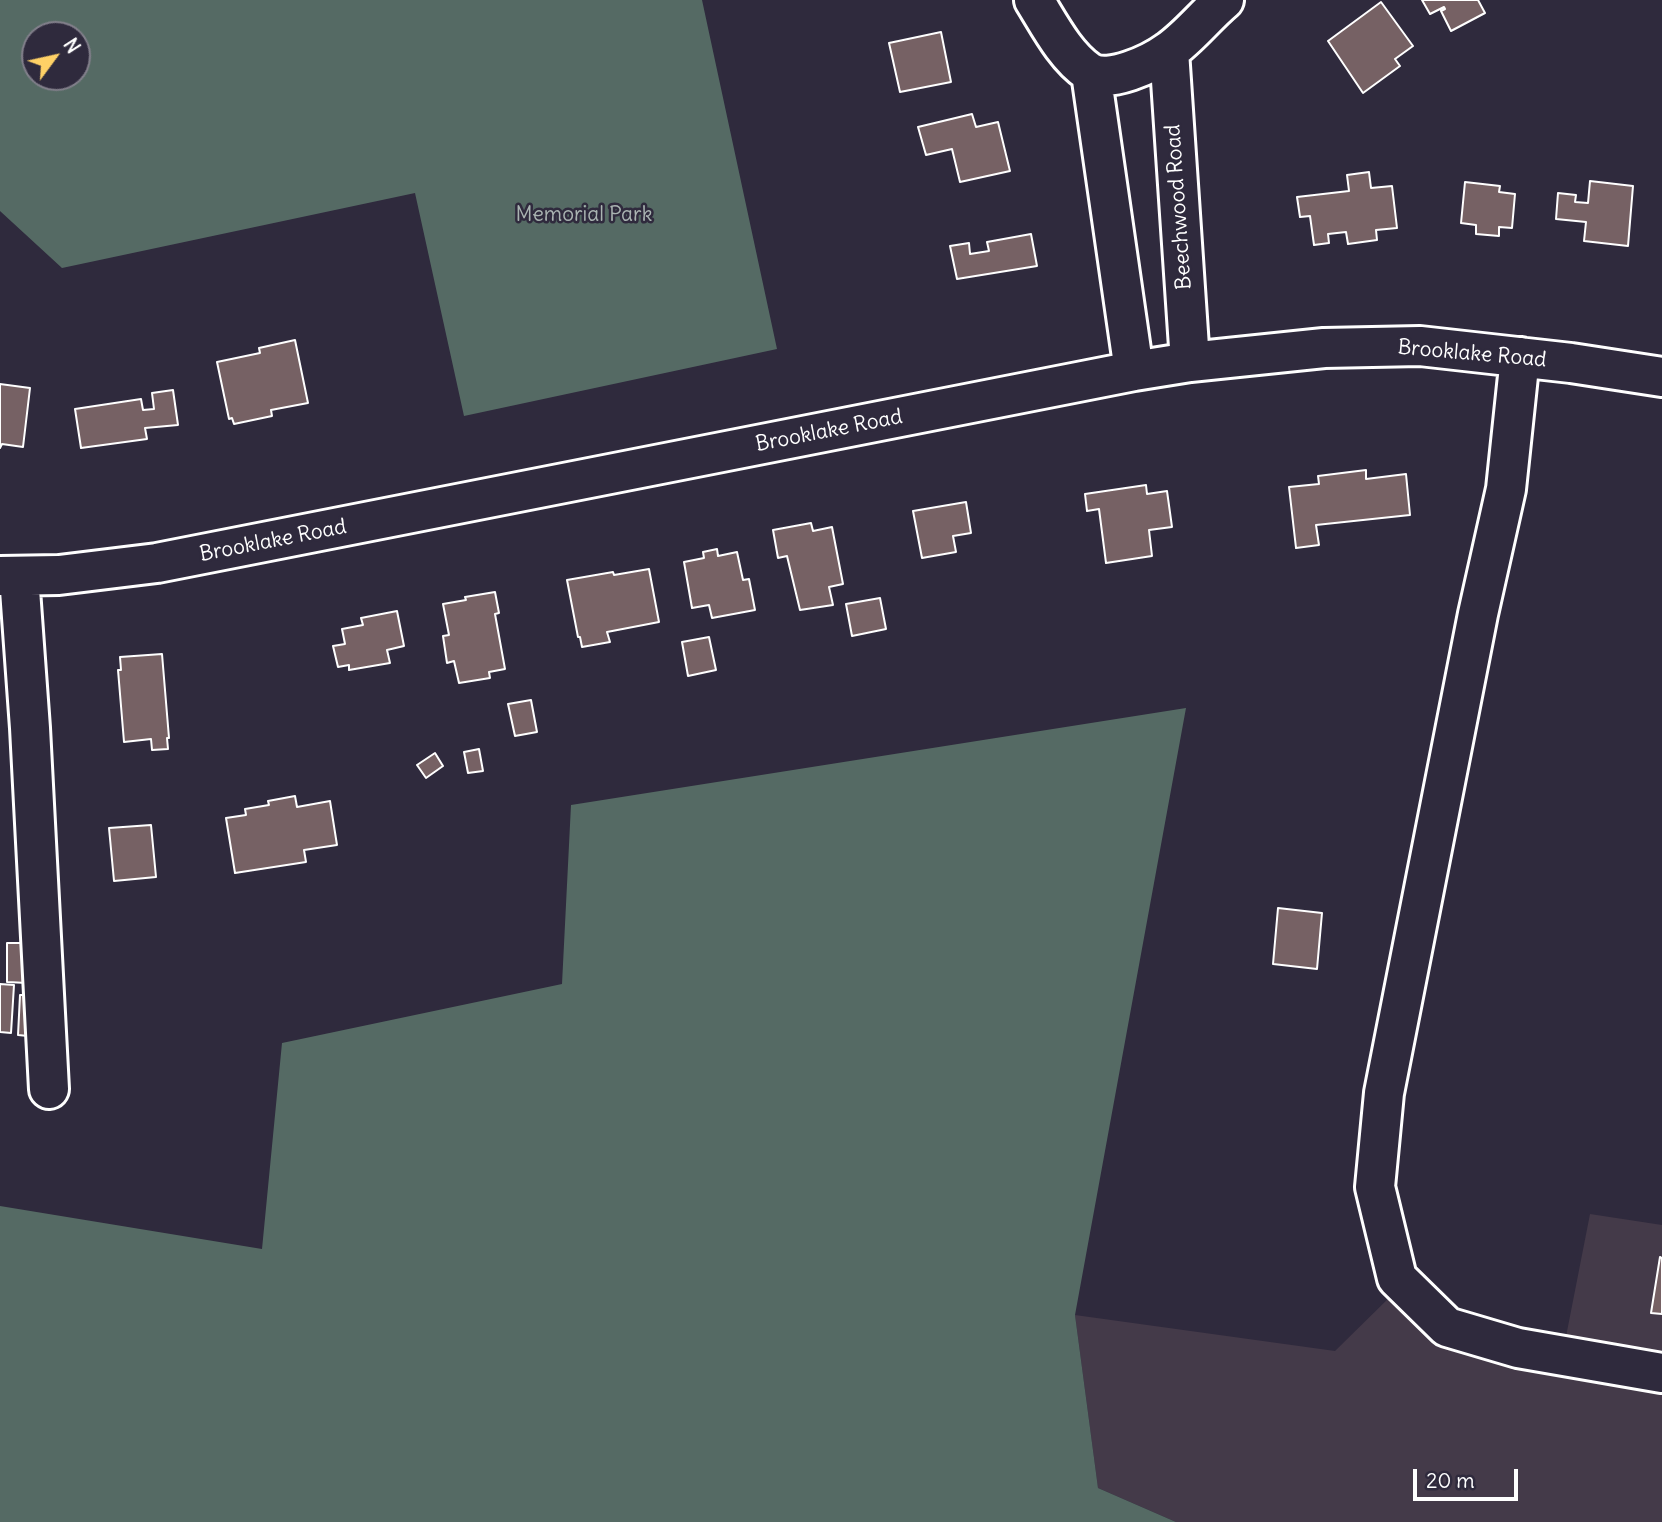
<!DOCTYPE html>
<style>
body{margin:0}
#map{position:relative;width:1662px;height:1522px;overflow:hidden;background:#2f2a3d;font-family:Delius,sans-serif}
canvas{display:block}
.north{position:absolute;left:21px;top:21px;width:70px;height:70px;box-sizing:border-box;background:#2f2a3d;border:2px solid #827f8b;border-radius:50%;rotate:57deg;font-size:19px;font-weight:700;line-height:28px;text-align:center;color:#fff}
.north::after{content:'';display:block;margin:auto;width:24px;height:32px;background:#ffd166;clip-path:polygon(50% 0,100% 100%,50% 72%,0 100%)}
.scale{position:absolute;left:1413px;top:1469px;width:105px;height:32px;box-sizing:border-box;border:4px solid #fff;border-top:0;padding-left:9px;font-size:21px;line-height:24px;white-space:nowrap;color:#fff;-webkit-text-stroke:5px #2f2a3d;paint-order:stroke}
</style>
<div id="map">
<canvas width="1662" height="1522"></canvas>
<div class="north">N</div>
<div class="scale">20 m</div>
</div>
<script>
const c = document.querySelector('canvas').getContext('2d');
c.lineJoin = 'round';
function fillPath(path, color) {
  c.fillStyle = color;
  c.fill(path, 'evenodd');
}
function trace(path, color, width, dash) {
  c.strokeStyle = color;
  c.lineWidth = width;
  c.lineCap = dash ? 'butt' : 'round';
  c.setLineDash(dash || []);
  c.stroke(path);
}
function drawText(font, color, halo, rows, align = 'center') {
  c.font = font + ' Delius,sans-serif';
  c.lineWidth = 5;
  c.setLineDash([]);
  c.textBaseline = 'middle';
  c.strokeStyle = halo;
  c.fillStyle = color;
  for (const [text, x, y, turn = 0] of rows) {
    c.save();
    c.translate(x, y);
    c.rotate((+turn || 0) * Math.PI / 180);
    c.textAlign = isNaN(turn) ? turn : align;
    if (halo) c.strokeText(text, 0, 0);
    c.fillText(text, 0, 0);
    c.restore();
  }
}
fillPath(new Path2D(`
 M1590,1214L1662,1225V1522H1176L1098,1488L1075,1315L1335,1351L1395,1292L1562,1357Z`), '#443a49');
fillPath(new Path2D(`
 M0,0H702L777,349L464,416L415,193L62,268L0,211ZM35,35H77V77H35Z
 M1186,708L1075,1315L1098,1488L1176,1522H0V1206L262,1249L282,1043L562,984L571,805Z`), '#556a64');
const building = new Path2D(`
 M1422,0H1478L1485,13L1451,31L1441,11L1445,9L1444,7L1430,14Z
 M1381,2L1413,46L1395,59L1400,66L1363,93L1328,41Z
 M941,32L951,82L900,92L889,43Z
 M972,114L976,127L998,122L1010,171L960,182L952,149L926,155L918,127Z
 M1369,172L1371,188L1392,186L1397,228L1376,230L1377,240L1348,244L1346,232L1328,234L1329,243L1314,245L1310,216L1300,217L1297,197L1349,191L1347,175Z
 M1590,181L1633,186L1628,246L1584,241L1586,222L1556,219L1558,193L1576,195L1575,202L1588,203Z
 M1465,182L1500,186L1499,192L1515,194L1512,228L1499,227V236L1476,234V225L1461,223Z
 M1031,234L1037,266L957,279L950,246L969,243L970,254L989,251L987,242Z
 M295,340L308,403L271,410L272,416L234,424L232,418L229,419L217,362L260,353L259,348Z
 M0,384L30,388L23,447L2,444L0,448Z
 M173,390L178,425L145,428L147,439L81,448L75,409L141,399L143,410L154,409L152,393Z
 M1366,470V479L1406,474L1410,515L1316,525L1319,545L1296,548L1289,487L1319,484L1318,476Z
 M1146,485L1147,494L1167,491L1172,527L1149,530L1152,556L1106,563L1099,509L1087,511L1085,494Z
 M966,502L971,533L953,536L956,552L922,558L913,511Z
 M811,523L813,531L832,527L843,584L829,587L833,605L800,610L787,556L778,558L773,530Z
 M717,549L718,556L737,552L743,580L749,579L755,610L712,618L709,605L692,608L684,562L704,558L703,552Z
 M649,569L659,622L607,632L610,642L582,647L580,637H578L567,580L613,572L614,575Z
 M495,592L499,613L495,614L505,669L489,672L490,678L459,683L454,661L447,663L443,636L449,635L443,604L466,600L465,597Z
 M880,598L886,629L852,636L846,604Z
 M397,611L404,646L387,650L390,663L349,670V665L338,667L333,646L345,644L342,629L363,625L361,618Z
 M709,637L716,670L688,676L682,642Z
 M162,654L169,738H167L168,749L152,750L151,739L124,742L118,670H121L120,657Z
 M531,700L537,732L515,736L508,704Z
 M479,749L483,771L468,773L464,752Z
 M435,753L443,766L426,778L417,765Z
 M295,796L297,807L330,801L337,845L304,850L306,862L235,873L226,818L246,815L245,809L269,805L268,801Z
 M151,825L156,877L114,881L109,828Z
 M1278,908L1322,913L1317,969L1273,964Z
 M7,943H27V983L7,982Z
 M0,984L14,985L11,1033L0,1032Z
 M20,995H30L28,1036L18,1035Z
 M1660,1257L1662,1258V1314L1651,1313Z`);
fillPath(building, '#766164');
trace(building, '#fff', 2);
const minor = new Path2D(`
 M1034,0C1049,24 1065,56 1089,72C1109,84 1151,64 1169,51C1189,37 1205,16 1224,0
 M1169,51L1190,362
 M1091,73L1134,371
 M1520,357L1506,489L1478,614L1384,1093L1375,1187L1397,1278L1447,1327L1518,1348L1662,1373
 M0,576L59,575L157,563L1134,371L1190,362L1324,348L1420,346L1571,363L1662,377
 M19,576L30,728L49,1089`);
trace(minor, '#fff', 44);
trace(minor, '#2f2a3d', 38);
drawText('21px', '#fff', '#2f2a3d', [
 ["Beechwood Road",1179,207,-94],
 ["Brooklake Road",1472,354,5],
 ["Brooklake Road",829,431,-11],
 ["Brooklake Road",273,541,-11]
]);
drawText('21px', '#aab4b2', '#2f2a3d', [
 ["Memorial Park",584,215]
]);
</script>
